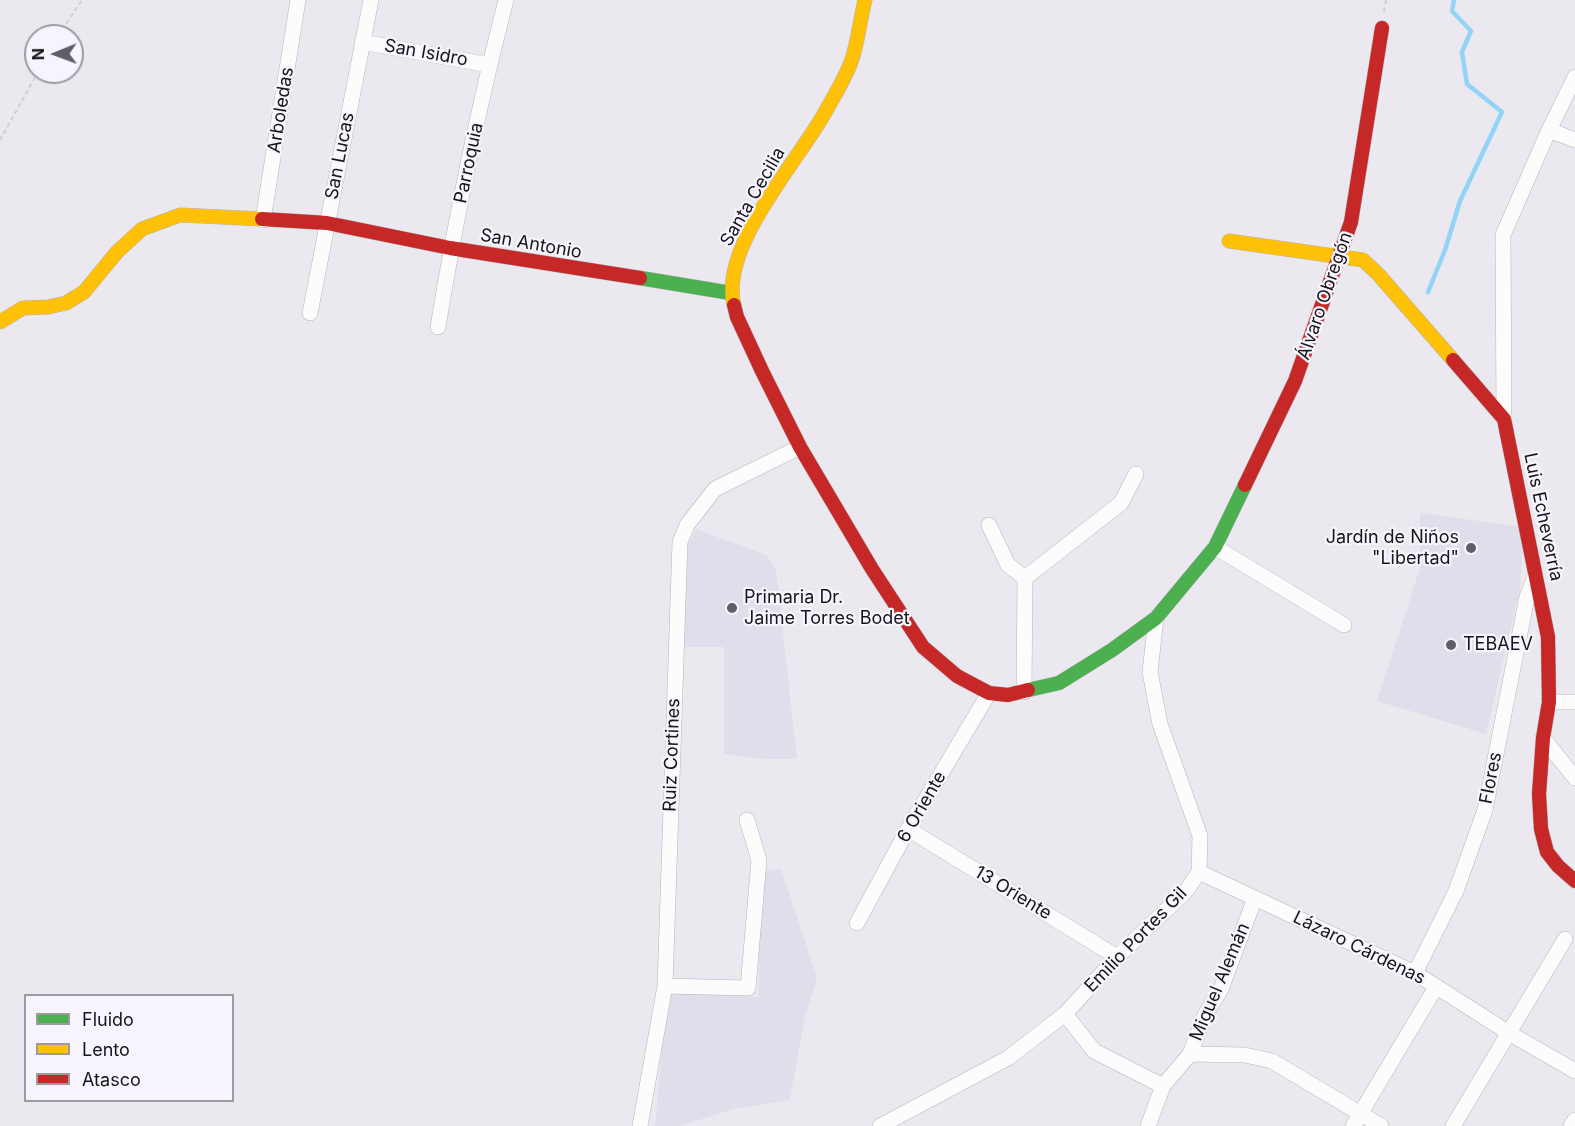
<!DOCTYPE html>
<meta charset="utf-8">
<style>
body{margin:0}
#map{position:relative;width:1575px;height:1126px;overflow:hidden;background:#ebe9ef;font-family:Inter,sans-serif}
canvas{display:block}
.legend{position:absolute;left:24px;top:994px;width:210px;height:108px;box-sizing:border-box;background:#f7f4fd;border:2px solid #9d9ba2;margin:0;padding:8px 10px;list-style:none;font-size:18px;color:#17151a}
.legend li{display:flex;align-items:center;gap:12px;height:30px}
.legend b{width:30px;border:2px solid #9d9ba2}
.north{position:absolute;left:24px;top:24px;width:60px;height:60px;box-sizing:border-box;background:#f7f4fd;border:2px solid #9d9ba2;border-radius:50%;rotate:269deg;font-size:16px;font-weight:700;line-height:24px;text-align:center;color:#17151a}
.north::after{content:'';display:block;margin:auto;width:21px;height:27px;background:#615f65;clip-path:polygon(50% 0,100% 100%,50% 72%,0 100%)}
</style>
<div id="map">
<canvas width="1575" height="1126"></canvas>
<ul class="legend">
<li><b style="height:8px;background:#4caf50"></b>Fluido</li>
<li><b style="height:8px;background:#ffc107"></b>Lento</li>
<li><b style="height:8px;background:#c62828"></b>Atasco</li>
</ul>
<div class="north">N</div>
</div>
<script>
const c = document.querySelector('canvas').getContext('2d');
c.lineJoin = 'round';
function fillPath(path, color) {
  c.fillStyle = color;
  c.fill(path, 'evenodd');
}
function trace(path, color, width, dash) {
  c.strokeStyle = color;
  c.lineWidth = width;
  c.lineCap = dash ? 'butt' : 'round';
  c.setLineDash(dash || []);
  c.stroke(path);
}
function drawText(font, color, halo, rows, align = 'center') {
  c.font = font + ' Inter,sans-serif';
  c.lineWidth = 4.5;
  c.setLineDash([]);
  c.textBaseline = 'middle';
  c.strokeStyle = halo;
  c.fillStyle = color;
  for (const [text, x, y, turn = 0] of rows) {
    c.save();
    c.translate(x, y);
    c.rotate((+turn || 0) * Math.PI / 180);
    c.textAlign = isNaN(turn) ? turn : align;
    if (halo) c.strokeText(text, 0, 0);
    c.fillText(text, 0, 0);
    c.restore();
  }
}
fillPath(new Path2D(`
 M1420,513L1524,527L1520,589L1486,734L1377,701L1420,568Z
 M696,529L766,555L776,569L797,759H763L724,754V647H681L688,546Z
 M781,869L817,978L804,1021L790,1100L734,1109L680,1126H655L667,991L758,997L761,871Z`), '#e2ddea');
trace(new Path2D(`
 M1428,292L1445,250L1460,201L1502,112L1467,84L1462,52L1471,31L1452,11L1454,0`), '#93d4f6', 4.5);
const street = new Path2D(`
 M362,42L489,65
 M1549,130L1575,140
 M263,220L298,0
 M310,313L371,0
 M438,327C456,217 478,108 506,0
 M1504,419L1503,235L1549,130L1575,77
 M989,525L1008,565L1025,578
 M1215,547L1344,625
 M1025,578L1121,503L1136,474
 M1024,692L1025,578
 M1549,702H1575
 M1543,738L1575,778
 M908,829L1117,957
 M1199,872L1415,973L1509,1033L1575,1071
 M857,923L908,829L989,693
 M1415,973L1456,891L1485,810L1527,597L1535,576
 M665,986L748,988L759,860L747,820
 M1065,1014L1094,1051L1163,1086
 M1190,1054L1245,1055L1272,1061L1381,1126
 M640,1126L665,986L680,542L687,525L715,489L800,447
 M880,1126L1008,1058L1065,1014L1117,957L1186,891L1199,872L1200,836L1160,724L1150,672L1156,618
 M1148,1126L1163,1086L1190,1054L1205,1015L1221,989L1255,898
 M1353,1126L1436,987
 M1453,1126L1565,939
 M1571,1126L1575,1120`);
const fast = new Path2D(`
 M640,278L731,293
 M1028,690L1059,683L1112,650L1156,618L1215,547L1245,485`);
const slow = new Path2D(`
 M1229,241L1363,260L1378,274L1453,360
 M734,305C719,245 801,159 828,107C836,93 845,78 851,62C858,43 860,20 865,0
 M0,322L23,308L48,307L66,303L84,292L117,252L142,229L180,215L262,219`);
const jam = new Path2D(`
 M262,219L327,223L450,248L640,278
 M734,305L737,317L762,371L800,447L872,569L923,647L957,676L989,693L1008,695L1028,690
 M1453,360L1504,419L1548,637L1549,702L1543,738L1539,794L1541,829L1547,852L1558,866L1575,881
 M1245,485L1295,381L1351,222L1382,28`);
trace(street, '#b5b4b8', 16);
trace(fast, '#b5b4b8', 15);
trace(slow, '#b5b4b8', 15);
trace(jam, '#b5b4b8', 15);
trace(new Path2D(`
 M1384,12L1386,0
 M58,36L82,0
 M0,140L38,72`), '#d0cfd1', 2, [4.5, 3]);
trace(street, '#fcfcfd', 15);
trace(fast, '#4caf50', 14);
trace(slow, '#ffc107', 14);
trace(jam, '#c62828', 14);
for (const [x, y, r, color] of [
 [1471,548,6,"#615f65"],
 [732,608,6,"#615f65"],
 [1451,645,6,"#615f65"]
]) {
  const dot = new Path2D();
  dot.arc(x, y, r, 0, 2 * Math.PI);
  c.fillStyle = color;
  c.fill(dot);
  trace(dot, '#f7f4fd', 2);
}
drawText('18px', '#17151a', '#f7f4fd', [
 ["San Isidro",426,53,10],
 ["Arboledas",281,110,-81],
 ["San Lucas",340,156,-79],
 ["Parroquia",469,163,-78],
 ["Santa Cecilia",753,197,-60],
 ["San Antonio",531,244,10],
 ["Álvaro Obregón",1325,296,-71],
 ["Luis Echeverría",1543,517,78],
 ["Ruiz Cortines",672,755,-88],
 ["Flores",1491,778,-79],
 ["6 Oriente",922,807,-60],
 ["13 Oriente",1013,893,31],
 ["Emilio Portes Gil",1136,940,-46],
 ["Lázaro Cárdenas",1359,948,26],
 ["Miguel Alemán",1220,982,-67]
]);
drawText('18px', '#17151a', '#f7f4fd', [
 ["Jardín de Niños",1459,538,"right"],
 ["\"Libertad\"",1459,559,"right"],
 ["Primaria Dr.",744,598],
 ["Jaime Torres Bodet",744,619],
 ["TEBAEV",1463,645]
], 'left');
</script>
